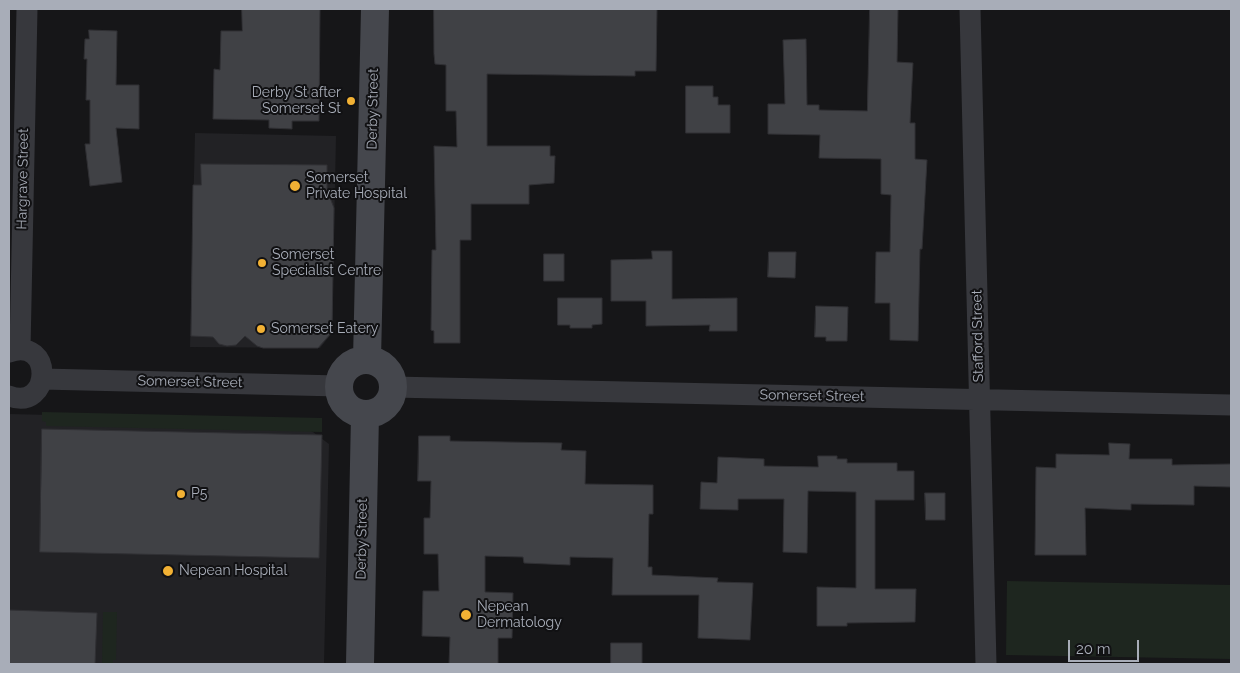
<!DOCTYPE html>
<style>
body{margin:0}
#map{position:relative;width:1240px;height:673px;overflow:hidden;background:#161618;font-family:Raleway,sans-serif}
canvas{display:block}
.frame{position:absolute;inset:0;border:10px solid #a8adb8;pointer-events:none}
.scale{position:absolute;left:1068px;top:640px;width:71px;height:22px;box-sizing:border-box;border:2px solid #a8adb8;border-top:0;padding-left:6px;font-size:15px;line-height:18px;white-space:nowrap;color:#a8adb8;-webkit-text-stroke:4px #111113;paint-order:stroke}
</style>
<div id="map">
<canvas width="1240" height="673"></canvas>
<div class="frame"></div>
<div class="scale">20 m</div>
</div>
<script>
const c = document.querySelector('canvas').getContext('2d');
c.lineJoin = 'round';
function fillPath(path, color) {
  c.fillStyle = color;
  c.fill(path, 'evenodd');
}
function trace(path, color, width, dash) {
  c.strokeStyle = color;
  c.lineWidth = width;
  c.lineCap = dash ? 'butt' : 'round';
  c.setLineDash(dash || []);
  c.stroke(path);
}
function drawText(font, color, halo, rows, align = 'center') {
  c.font = font + ' Raleway,sans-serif';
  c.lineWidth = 4;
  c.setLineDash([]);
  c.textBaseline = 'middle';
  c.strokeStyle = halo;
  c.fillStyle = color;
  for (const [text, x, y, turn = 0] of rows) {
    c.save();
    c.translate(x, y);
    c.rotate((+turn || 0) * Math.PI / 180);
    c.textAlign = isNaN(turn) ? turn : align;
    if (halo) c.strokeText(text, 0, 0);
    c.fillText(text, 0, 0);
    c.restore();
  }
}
fillPath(new Path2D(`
 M195,133L336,136L332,333L320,348L190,347Z
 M9,414L298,421L329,444L324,664H9Z`), '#222225');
fillPath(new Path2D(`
 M42,412L322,418V432L46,426V422L42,421Z
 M1007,581L1231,585V659L1006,655Z
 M103,612H117L116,660H113V664H102Z`), '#1e261f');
const building = new Path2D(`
 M242,9H320L319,121H292V129L269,128V120L213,119L214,69L220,70L221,31H242Z
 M434,9H657L656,71H635V76L487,74V146H550V156H555L554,183L529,185V204H471V240H460V343H434V331L431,330L432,250H436L434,146L457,147L456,111H446V65L435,64L434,54Z
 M870,9H898L897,62L913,63L910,123H915V159L927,160L922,249H920L918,341L890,340V303H875L876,252H890L891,195L881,194V159L819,158L820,135L768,134V104H785L783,40L806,39L807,105H819V110L867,111Z
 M89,30L117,31L116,85H139V129L116,128L122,182L90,186L85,144H90V100H86L87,59H84L85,39H89Z
 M686,86H713V97H718V105H730V133H686Z
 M201,164L327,165V190L334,208L332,332L318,348H263L257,346L245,336L236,345L227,346L219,344L213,337L191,336L193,185H201Z
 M652,251H672V299L737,298V331H709L710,325L646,326V301H611V260L652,259Z
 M769,252H796L795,278L768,277Z
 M544,254H564V281H544Z
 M558,298H602V324L592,325V328H570V325H558Z
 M816,306L848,307L847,341H826V337H815Z
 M42,429L322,435L319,558L40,552Z
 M419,436H450V441L562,443L561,450L586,451L585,484L653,485V514H649L648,567H652V575L718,578L717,582L753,583L750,640L698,638L699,595H612L613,558L570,557V565L524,563L523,557L485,556V592L513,593L512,638H498V664H449L450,637L422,636L423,591H439L438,554H424V518H430L431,481H418Z
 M1109,443L1130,444L1129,459H1172V465L1231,464V487L1194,486V505L1131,504V510L1085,508L1086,555H1035L1036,467L1056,468V454L1109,455Z
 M818,456H837V459H847V463H897V471H914V500H875V589H916L915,622L847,623V626H817V587L856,588V492L808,491L807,553L783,552L784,499H738V510L700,509L701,482L717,483L718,457L764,459V466L818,467Z
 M925,493H945V520H926Z
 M9,610L97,613L95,664H9Z
 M611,643H642V664H611Z`);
fillPath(building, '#404145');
trace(building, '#303034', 1);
trace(new Path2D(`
 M970,9L986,664
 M20,349L27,9
 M9,352C54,336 52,412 9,396
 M42,379L339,386
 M393,387L1231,405`), '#37383d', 21);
trace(new Path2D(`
 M367,359L375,9
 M339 387a27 27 0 1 1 54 0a27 27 0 1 1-54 0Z
 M360,664L365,414`), '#45474d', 28);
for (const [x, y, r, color] of [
 [351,101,5,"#f2b134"],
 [295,186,6,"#f2b134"],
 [262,263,5,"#f2b134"],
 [261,329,5,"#f2b134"],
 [181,494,5,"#f2b134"],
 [168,571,6,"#f2b134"],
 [466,615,6,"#f2b134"]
]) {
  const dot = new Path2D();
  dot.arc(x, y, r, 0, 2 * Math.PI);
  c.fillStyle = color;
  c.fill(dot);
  trace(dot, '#111113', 2);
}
drawText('14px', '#a8adb8', '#111113', [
 ["Derby St after",341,93,"right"],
 ["Somerset St",341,109,"right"],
 ["Somerset",306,178],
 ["Private Hospital",306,194],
 ["Somerset",272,255],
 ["Specialist Centre",272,271],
 ["Somerset Eatery",271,329],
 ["P5",191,494],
 ["Nepean Hospital",179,571],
 ["Nepean",477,607],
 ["Dermatology",477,623]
], 'left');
drawText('14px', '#a8adb8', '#111113', [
 ["Derby Street",373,109,-89],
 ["Hargrave Street",23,179,-89],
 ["Stafford Street",978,336,-91],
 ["Somerset Street",190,382,1],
 ["Somerset Street",812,396,1],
 ["Derby Street",362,539,-89]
]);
</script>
